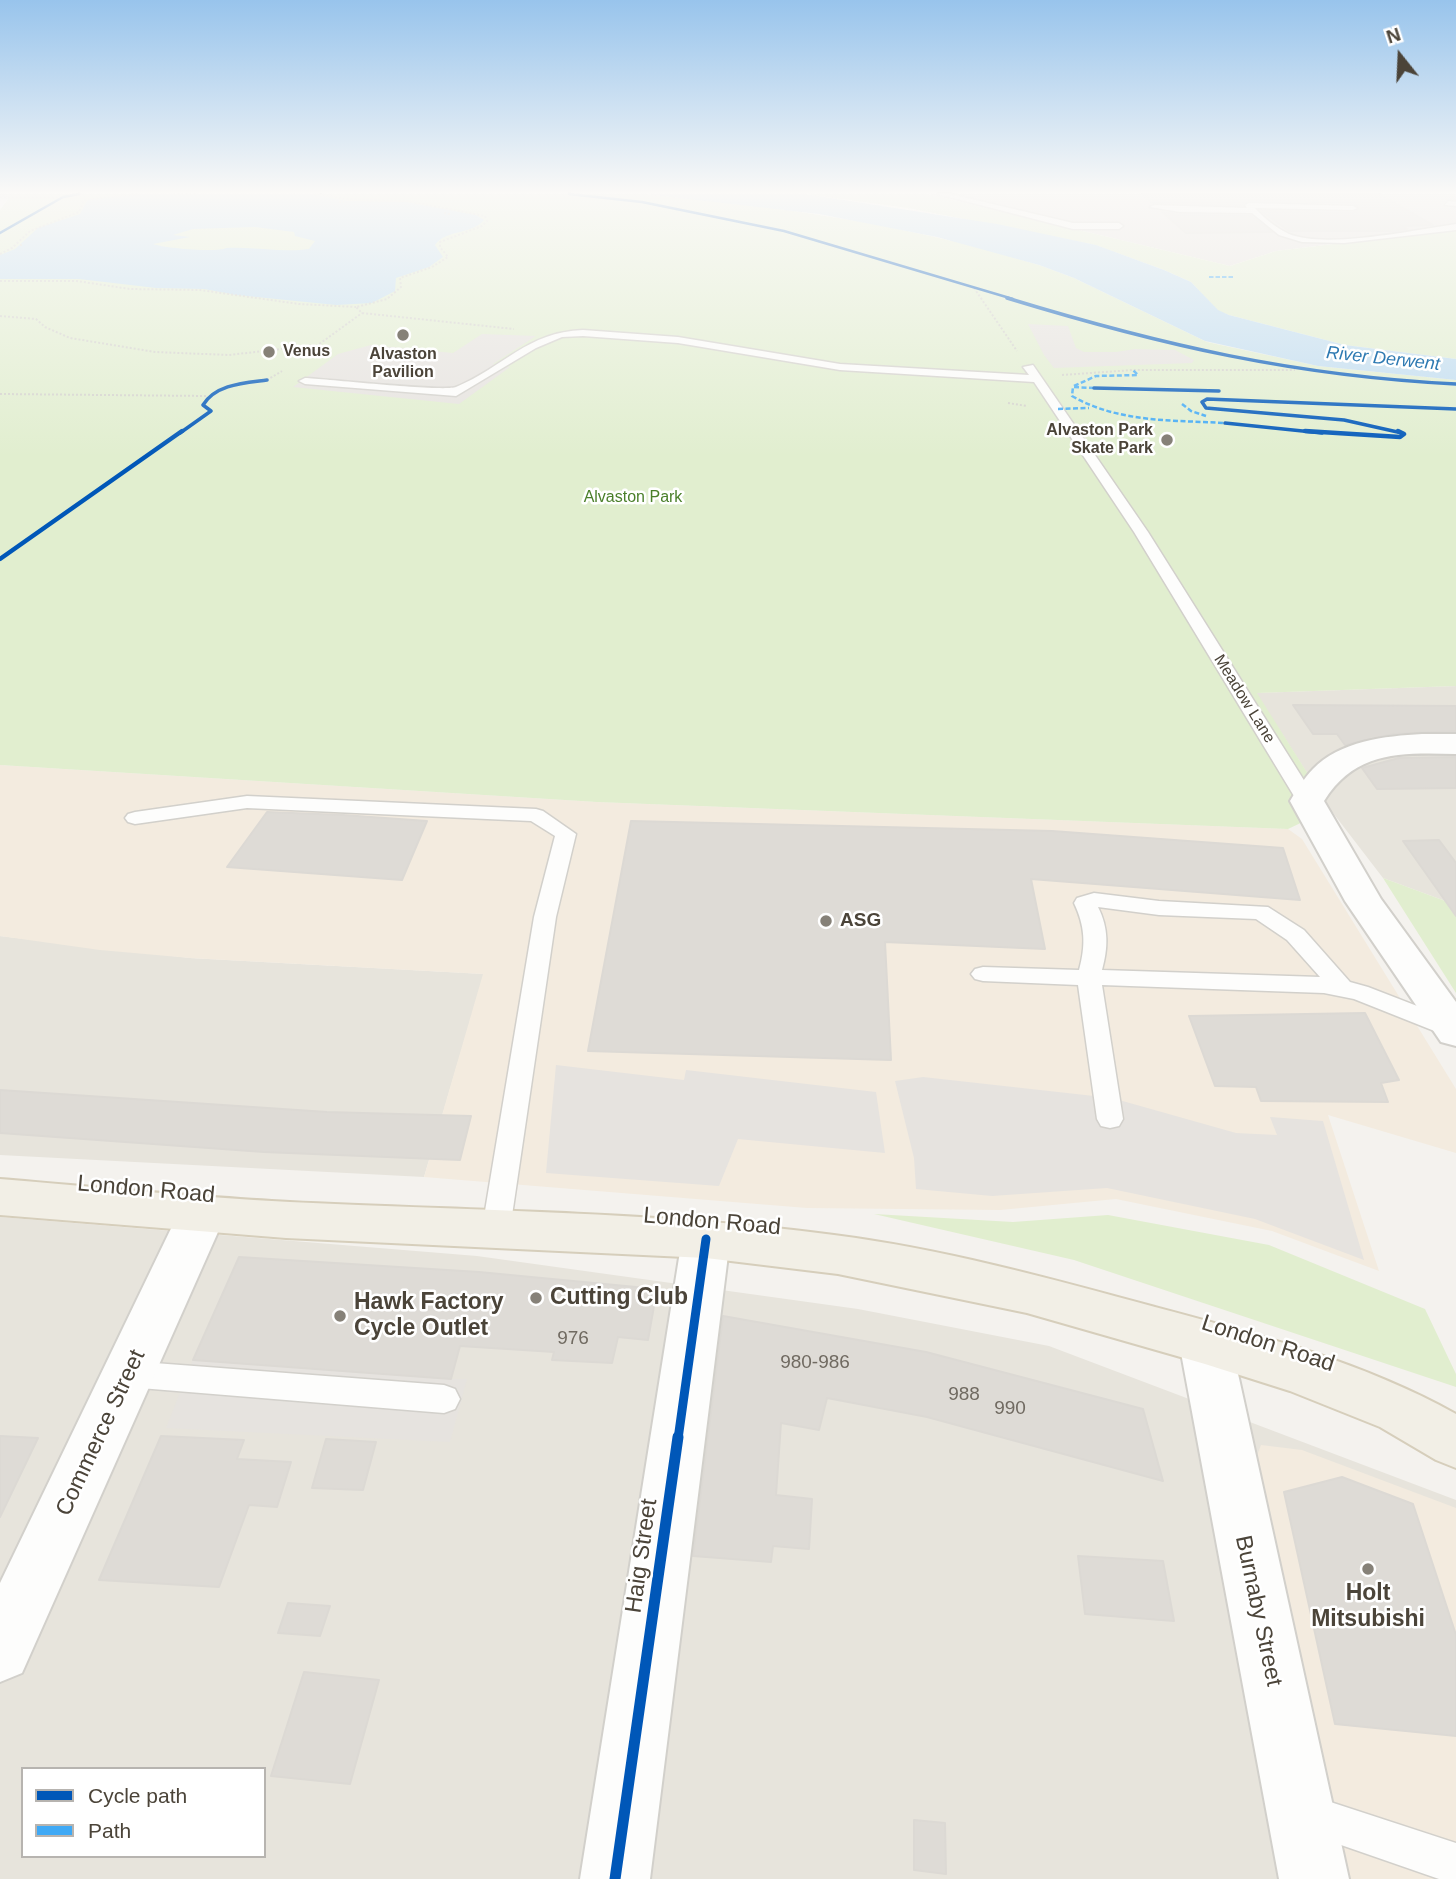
<!DOCTYPE html>
<style>
body{margin:0}
#map{position:relative;width:1456px;height:1879px;overflow:hidden;background:#f4f2ee;font-family:Helvetica,sans-serif}
canvas{display:block}
.legend{position:absolute;left:21px;top:1767px;width:245px;height:91px;box-sizing:border-box;background:#fff;border:2px solid #b7b4b0;margin:0;padding:9px 12px;list-style:none;font-size:21px;color:#4b4439}
.legend li{display:flex;align-items:center;gap:14px;height:35px}
.legend b{width:35px;border:2px solid #b7b4b0}
.north{position:absolute;left:1365px;top:21px;width:70px;height:70px;-webkit-text-stroke:5px #fff;paint-order:stroke;rotate:342deg;font-size:19px;font-weight:700;line-height:28px;text-align:center;color:#4b4439}
.north::after{content:'';display:block;margin:auto;width:24px;height:32px;background:#4b4439;clip-path:polygon(50% 0,100% 100%,50% 72%,0 100%)}
</style>
<div id="map">
<canvas width="1456" height="1879"></canvas>
<ul class="legend">
<li><b style="height:9px;background:#0057b8"></b>Cycle path</li>
<li><b style="height:9px;background:#3fa9f5"></b>Path</li>
</ul>
<div class="north">N</div>
</div>
<script>
const c = document.querySelector('canvas').getContext('2d');
c.lineJoin = 'round';
function fillPath(path, color) {
  c.fillStyle = color;
  c.fill(path, 'evenodd');
}
function trace(path, color, width, dash) {
  c.strokeStyle = color;
  c.lineWidth = width;
  c.lineCap = dash ? 'butt' : 'round';
  c.setLineDash(dash || []);
  c.stroke(path);
}
function drawText(font, color, halo, rows, align = 'center') {
  c.font = font + ' Helvetica,sans-serif';
  c.lineWidth = 5;
  c.setLineDash([]);
  c.textBaseline = 'middle';
  c.strokeStyle = halo;
  c.fillStyle = color;
  for (const [text, x, y, turn = 0] of rows) {
    c.save();
    c.translate(x, y);
    c.rotate((+turn || 0) * Math.PI / 180);
    c.textAlign = isNaN(turn) ? turn : align;
    if (halo) c.strokeText(text, 0, 0);
    c.fillText(text, 0, 0);
    c.restore();
  }
}
fillPath(new Path2D(`
 M1456,686V905L1383,878L1330,809L1256,693Z
 M0,936L190,958L484,974L424,1177L0,1155Z
 M0,1217L477,1256L858,1309L1049,1346L1456,1500V1879H0ZM23,1769H264V1856H23Z`), '#e7e4dc');
fillPath(new Path2D(`
 M0,765L597,802L1288,829L1302,839L1456,1089V1153L1328,1115L1379,1271L1272,1231L1116,1199L1000,1210L807,1208L424,1177L483,974L190,958L100,950L0,936Z
 M1261,1445L1302,1450L1456,1508V1879H1347L1251,1471Z`), '#f3ebdf');
fillPath(new Path2D(`
 M928,194H1456V229L1276,251L1230,266Z`), '#e6e2de');
fillPath(new Path2D(`
 M8,194H645L768,207L876,224L971,245L1039,265L1074,278L1207,342L1318,366L1456,380V686L1257,693L1330,809L1288,829L597,802L0,765V210L8,199Z
 M805,194H928L1230,266L1276,251L1456,229V359L1345,345L1229,315L1218,311L1191,282L1164,270L1095,245L908,208Z
 M1383,878L1456,905V993Z
 M874,1214L1013,1222L1108,1215L1269,1245L1425,1309L1456,1374V1387L1074,1260Z`), '#e1eecf');
fillPath(new Path2D(`
 M1381,194H1434L1456,200V209H1409Z
 M1028,324L1068,326L1076,348L1084,352H1116L1135,349L1175,350L1194,360L1192,363L1054,368L1044,355Z
 M482,334L536,336L493,364L510,367L459,404L293,387L338,354L371,345L453,353Z
 M556,1065L684,1080L686,1070L876,1092L885,1153L738,1139L719,1186L546,1173Z
 M923,1077L1112,1098L1236,1133L1277,1135L1270,1117L1323,1121L1364,1260L1255,1219L1107,1188L992,1196L916,1189L914,1158L895,1081Z
 M193,1360L451,1379H467L450,1442L166,1428Z`), '#e6e3df');
fillPath(new Path2D(`
 M141,194H312L347,201L406,202L476,215L484,220C472,235 446,229 435,245L443,257L429,267L396,278L395,291L372,303L336,305L236,295L204,289L156,288L79,279H0V255L15,249L38,228L80,214L86,202L90,199ZM255,227L294,232L295,236L315,241L309,249C281,253 254,246 226,248C218,253 163,248 153,244L190,237L173,235L193,229Z
 M645,194H805L997,224L1096,245L1164,270L1191,282L1218,310L1229,315L1345,345L1456,359V380L1318,366L1205,341L1074,278L1039,265L937,237L819,214Z`), '#c0ddf1');
const building = new Path2D(`
 M1142,194H1379L1433,225L1402,226L1407,229L1395,231H1289L1261,211L1353,213L1359,207L1353,203L1249,200L1243,205L1152,203Z
 M1162,212L1180,215L1251,216L1272,232L1186,233Z
 M1293,705L1456,706V731L1393,734L1345,745L1337,734H1313Z
 M1456,757V788L1377,789L1362,768L1399,758Z
 M267,812L343,815L427,821L402,880L227,867Z
 M631,821L1052,831L1283,848L1300,900L1031,879L1045,949L885,942L891,1060L588,1051Z
 M1439,840L1456,863V916L1403,841Z
 M1365,1013L1399,1080L1381,1083L1388,1102L1261,1101L1256,1087L1215,1086L1189,1016Z
 M0,1090L327,1112L471,1116L460,1160L264,1152L0,1133Z
 M239,1257L479,1272L657,1289L648,1340L618,1337L612,1363L552,1360L554,1352L460,1346L451,1379L193,1360Z
 M723,1316L926,1352L1143,1409L1163,1481L927,1417L827,1398L819,1430L781,1423L776,1495L812,1499L809,1549L773,1546L771,1562L693,1556Z
 M0,1436L38,1438L0,1517Z
 M161,1436L244,1440L237,1459L291,1462L277,1507L249,1505L219,1587L99,1580Z
 M326,1439L376,1442L363,1490L312,1488Z
 M1342,1477L1413,1504L1456,1635V1736L1335,1724L1284,1492Z
 M1078,1556L1163,1561L1174,1621L1085,1614Z
 M288,1603L330,1606L320,1636L278,1633Z
 M304,1672L379,1680L350,1784L271,1776Z
 M914,1820L945,1823L946,1874L914,1870Z`);
fillPath(building, '#dedbd6');
trace(building, '#dcd9d4', 2);
const lane = new Path2D(`
 M938,194H950L1073,223H1119L1123,226L1119,229H1073Z
 M1448,201L1456,202V206L1445,205Z
 M1249,203L1353,206L1357,208L1353,210L1255,208C1264,218 1276,228 1289,234C1326,249 1415,230 1456,224V230L1344,243L1302,242L1279,235L1252,213L1180,212L1150,207L1154,205L1247,208L1245,205Z
 M583,330L678,337L840,364L1029,375L1023,367L1033,365L1148,532L1317,801L1314,805H1300L1297,801L1134,532L1034,382L840,370L678,343L583,336L562,337L536,348L456,396L305,384L299,381L305,378C328,379 444,392 456,387C504,367 527,332 583,330Z
 M247,796L536,809L543,811L576,834L556,917L510,1229L506,1237L496,1240L486,1237L482,1229L534,917L555,836L531,821L247,808L135,824L128,822L125,818L128,814L135,812Z
 M1094,893L1159,901L1268,907L1304,930L1350,982L1368,987L1456,1021V1035L1442,1034L1354,999L1324,993L1102,985L1123,1119L1119,1126L1110,1128L1101,1126L1097,1119L1078,985L983,981L975,979L971,974L975,969L983,967L1079,970C1086,945 1085,926 1074,903L1077,898ZM1098,907L1159,915L1256,919L1287,940L1320,977L1102,970C1108,948 1109,929 1098,907Z
 M128,1361L444,1385L455,1389L460,1399L455,1409L444,1413L128,1387L117,1383L112,1374L117,1365Z
 M1309,1795L1456,1843V1879H1439L1295,1829L1289,1815L1295,1801Z`);
const street = new Path2D(`
 M1422,734H1456V754C1402,753 1356,750 1324,801L1381,899L1456,1002V1046L1441,1042L1345,901L1290,801C1297,790 1304,778 1313,769C1340,741 1385,736 1422,734Z
 M202,1196L219,1201L226,1214L22,1673L0,1682V1583L178,1214L185,1201Z
 M706,1220L723,1226L730,1239L650,1879H580L682,1239L689,1226Z
 M1205,1320L1223,1327L1231,1342L1349,1879H1279L1179,1342L1187,1327Z`);
const primary = new Path2D(`
 M0,1179C97,1187 194,1197 290,1202C472,1211 654,1211 834,1235C943,1249 1049,1278 1155,1307C1257,1334 1363,1362 1456,1414V1468L1436,1460L1380,1427L1290,1391L1205,1364L1027,1313L838,1274L706,1258L286,1238L0,1215Z`);
trace(lane, '#d2d0cb', 3);
trace(street, '#d2d0cb', 4);
trace(primary, '#d6cebb', 4);
trace(new Path2D(`
 M173,194H197
 M293,194H298
 M319,194L345,199L407,201L485,216L487,221L482,226L440,242V247L448,257L432,267L400,278L401,287L387,299L356,307L362,313L514,329
 M0,197L60,198
 M339,202H344
 M444,213L450,214
 M20,245H23
 M0,254L12,248L30,231L79,212L84,200L140,194
 M0,281H77L130,289L200,290L299,304L356,307
 M974,288L1017,351
 M0,316L36,319L45,327L70,338L155,352L229,355L316,345
 M300,358L362,313
 M1062,375L1133,370H1295
 M267,380L282,371
 M0,394L208,396
 M1008,403L1027,406`), '#d3d2cc', 2, [2, 2]);
fillPath(lane, '#fdfdfc');
fillPath(street, '#fdfdfc');
fillPath(primary, '#f2efe6');
trace(new Path2D(`
 M1209,277H1233`), '#3fa9f5', 2, [4.5, 2]);
trace(new Path2D(`
 M1074,386L1096,376L1138,375L1133,370
 M1094,388L1073,387L1072,396C1119,423 1173,420 1225,423
 M1182,404L1191,411L1206,416
 M1058,409L1089,408`), '#3fa9f5', 2.5, [5, 2.5]);
trace(new Path2D(`
 M569,194L642,202L784,231L1013,299
 M0,233L63,197L79,194`), '#0057b8', 2.5);
trace(new Path2D(`
 M1007,298C1161,345 1295,376 1456,384
 M1094,388L1219,391
 M1225,423L1322,433
 M180,433L211,411L203,405C216,384 245,383 267,380
 M1402,433L1344,420L1206,408L1202,402L1207,399L1456,409`), '#0057b8', 3.5);
trace(new Path2D(`
 M1305,431L1400,437L1404,434L1398,431
 M0,559L182,431`), '#0057b8', 4.5);
trace(new Path2D(`
 M678,1439L706,1239`), '#0057b8', 9);
trace(new Path2D(`
 M615,1879L678,1437`), '#0057b8', 11);
const sky = c.createLinearGradient(0, 0, 0, 457);
sky.addColorStop(0, '#98c4ec');
sky.addColorStop(0.42, '#faf9f7');
sky.addColorStop(1, '#faf9f700');
c.fillStyle = sky;
c.fillRect(0, 0, 1456, 457);
for (const [x, y, r, color] of [
 [403,335,7,"#868178"],
 [269,352,7,"#868178"],
 [1167,440,7,"#868178"],
 [826,921,7,"#868178"],
 [536,1298,7,"#868178"],
 [340,1316,7,"#868178"],
 [1368,1569,7,"#868178"]
]) {
  const dot = new Path2D();
  dot.arc(x, y, r, 0, 2 * Math.PI);
  c.fillStyle = color;
  c.fill(dot);
  trace(dot, '#fff', 2.5);
}
drawText('bold 16px', '#4b4439', '#fff', [
 ["Venus",283,352],
 ["Alvaston",403,355,"center"],
 ["Pavilion",403,373,"center"],
 ["Alvaston Park",1153,431,"right"],
 ["Skate Park",1153,449,"right"]
], 'left');
drawText('16px', '#4a7f2a', '#fff', [
 ["Alvaston Park",633,498]
]);
drawText('16px', '#4b4439', '#fff', [
 ["Meadow Lane",1244,699,58]
]);
drawText('italic 18px', '#2e7ab2', '#fff', [
 ["River Derwent",1383,359,6]
]);
drawText('bold 19px', '#4b4439', '#fff', [
 ["ASG",840,921]
], 'left');
drawText('19px', '#706a61', null, [
 ["976",573,1339],
 ["980-986",815,1363],
 ["988",964,1395],
 ["990",1010,1409]
]);
drawText('23px', '#4b4439', '#fff', [
 ["London Road",146,1190,5],
 ["London Road",712,1222,5],
 ["London Road",1268,1344,18],
 ["Commerce Street",101,1433,-65],
 ["Haig Street",642,1556,-82],
 ["Burnaby Street",1258,1611,78]
]);
drawText('bold 23px', '#4b4439', '#fff', [
 ["Cutting Club",550,1298],
 ["Hawk Factory",354,1303],
 ["Cycle Outlet",354,1329],
 ["Holt",1368,1594,"center"],
 ["Mitsubishi",1368,1620,"center"]
], 'left');
</script>
